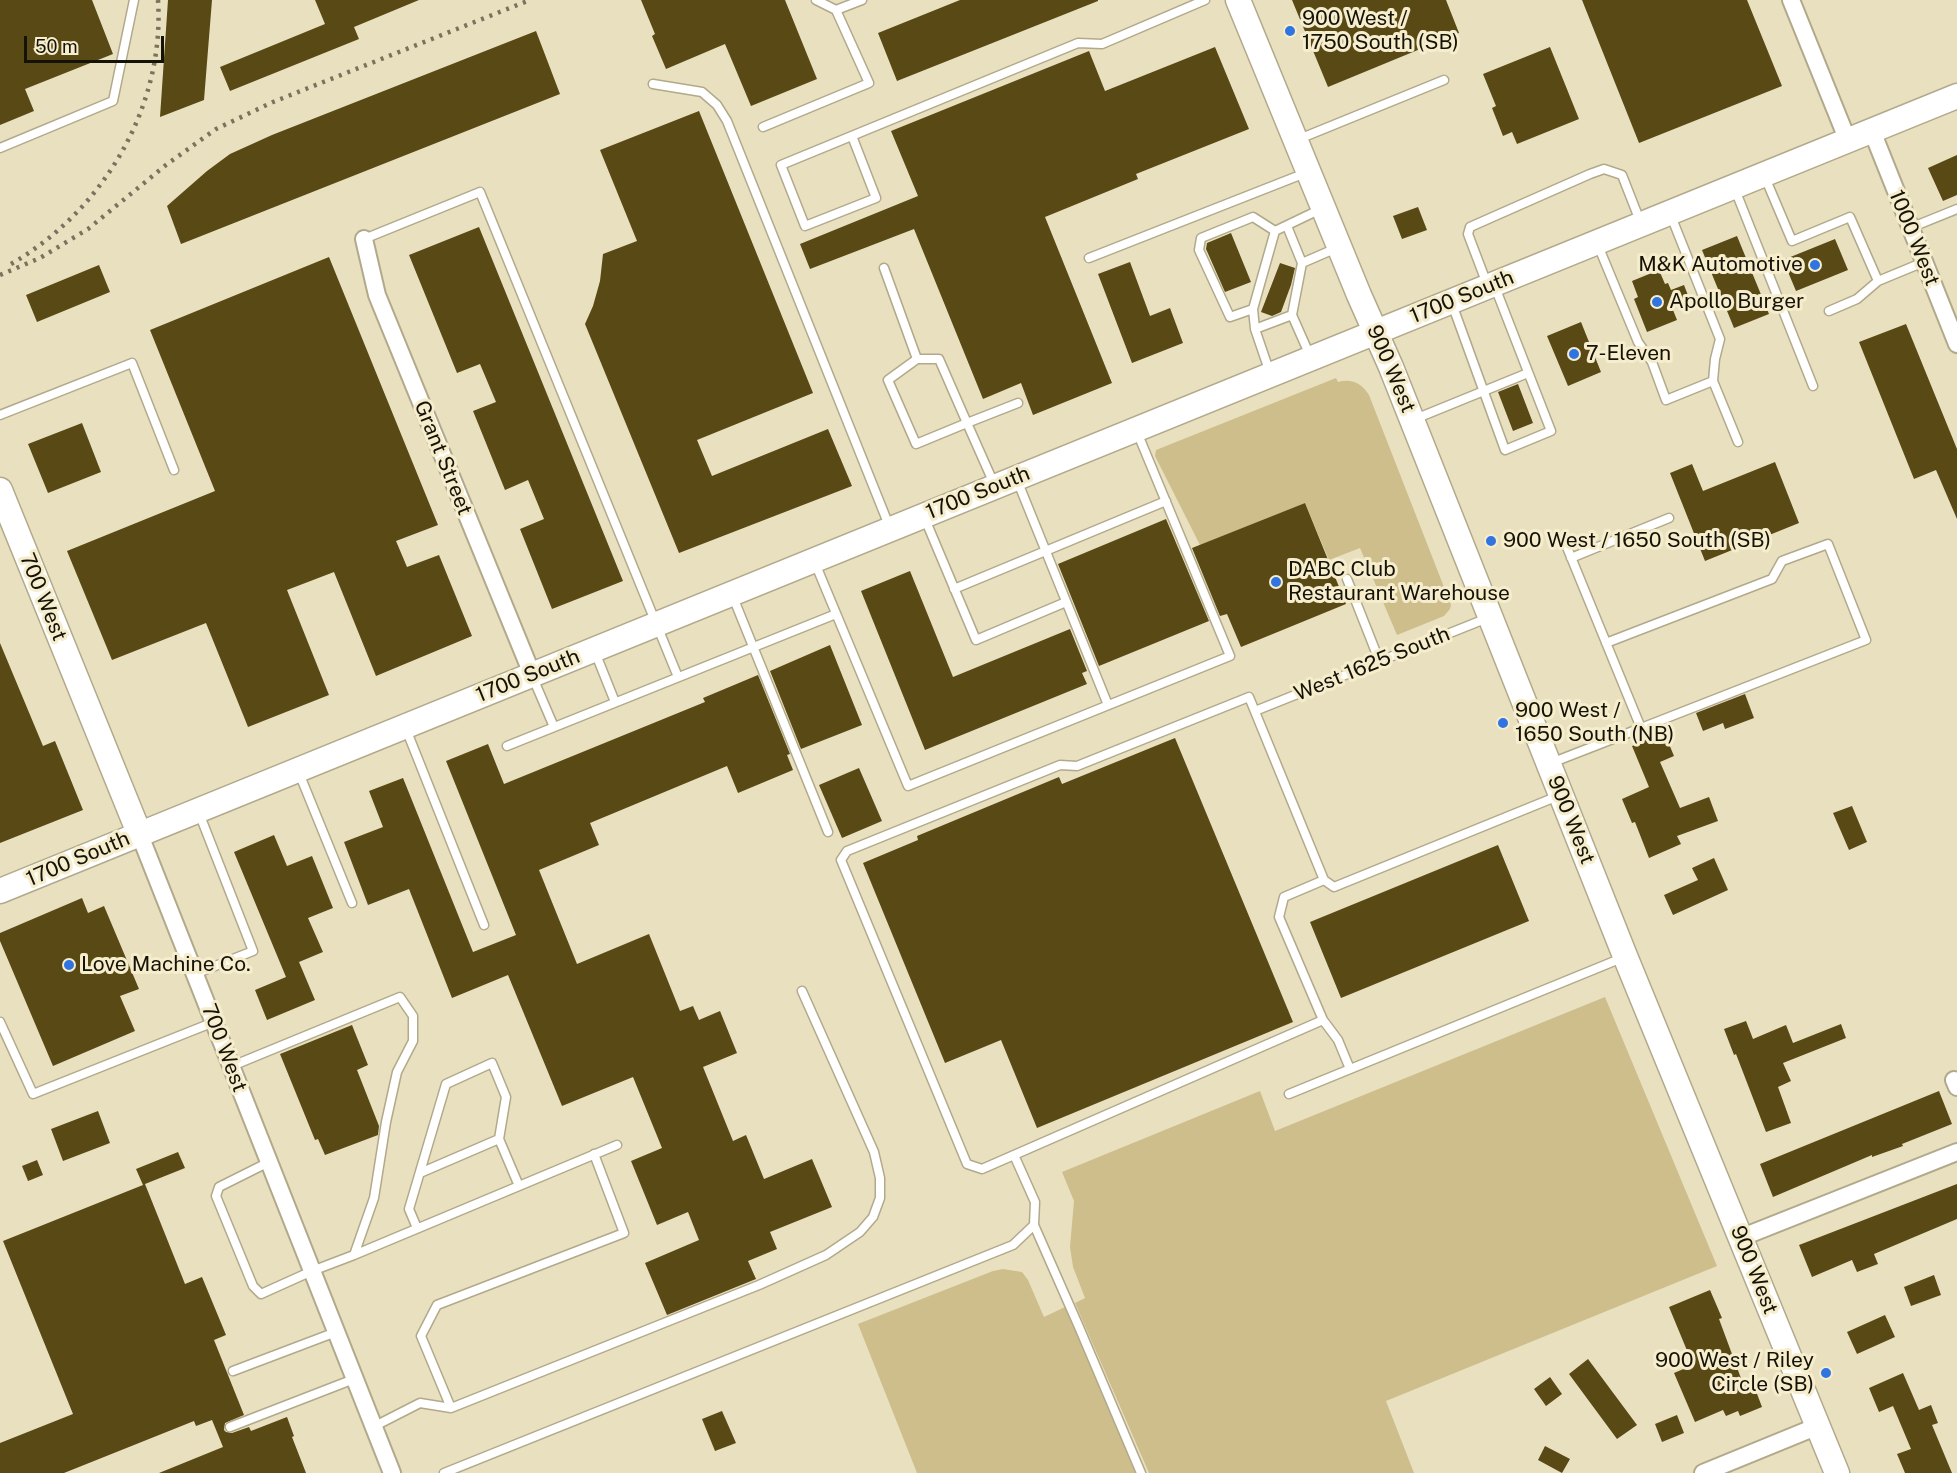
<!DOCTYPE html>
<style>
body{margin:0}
#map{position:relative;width:1957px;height:1473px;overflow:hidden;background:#e9e0c0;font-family:"Public Sans",sans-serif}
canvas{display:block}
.scale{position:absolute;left:24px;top:36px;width:140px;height:27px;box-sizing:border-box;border:3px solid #151207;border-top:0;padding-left:8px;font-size:18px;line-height:21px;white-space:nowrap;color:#151207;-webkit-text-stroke:4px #f6edcd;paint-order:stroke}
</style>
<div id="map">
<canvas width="1957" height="1473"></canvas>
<div class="scale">50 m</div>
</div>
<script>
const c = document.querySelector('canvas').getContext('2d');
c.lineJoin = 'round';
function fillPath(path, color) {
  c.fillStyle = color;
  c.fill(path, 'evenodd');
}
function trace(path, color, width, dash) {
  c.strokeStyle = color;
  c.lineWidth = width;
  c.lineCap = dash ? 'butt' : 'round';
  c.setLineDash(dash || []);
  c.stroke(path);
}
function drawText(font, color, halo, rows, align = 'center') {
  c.font = font + ' "Public Sans",sans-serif';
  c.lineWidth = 6;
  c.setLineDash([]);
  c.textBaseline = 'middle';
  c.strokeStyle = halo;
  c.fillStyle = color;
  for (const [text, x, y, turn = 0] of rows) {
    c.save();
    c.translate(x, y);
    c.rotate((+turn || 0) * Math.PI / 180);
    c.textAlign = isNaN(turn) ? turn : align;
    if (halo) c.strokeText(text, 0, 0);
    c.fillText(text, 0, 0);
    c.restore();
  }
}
fillPath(new Path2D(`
 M1336,378L1338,382C1351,378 1362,383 1369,395L1451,605L1450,609L1444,616L1397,635L1360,548L1329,560L1305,503L1200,545L1155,456L1156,450Z
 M1605,997L1717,1266L1386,1401L1414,1473H1149L1075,1303L1085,1298L1073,1267L1070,1247L1074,1201L1062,1172L1260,1091L1275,1131Z
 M1003,1269L1022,1272L1028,1280L1044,1317L1065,1307L1136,1473H917L858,1324L993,1271Z`), '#cdbe8c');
fillPath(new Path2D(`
 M0,0H92L113,54L25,89L34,111L0,125Z
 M168,0H212L204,100L160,117Z
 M315,0H419L354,27L359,39L230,91L220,67L325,24Z
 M641,0H785L817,79L751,106L725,44L666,69L652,36L655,34Z
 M960,0H1098V1L897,81L878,33Z
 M1292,0H1446L1459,33L1328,87Z
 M1582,0H1747L1782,86L1639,143Z
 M536,31L560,94L181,244L167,206L207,171L230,154L272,135Z
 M1215,47L1249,129L1136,174L1138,179L1045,217L1112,383L1033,415L1021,383L983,399L914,229L810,269L800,244L918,196L891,131L1089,51L1105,91Z
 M1550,47L1579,119L1517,144L1512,132L1503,136L1492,108L1496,106L1483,74Z
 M699,111L813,393L697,440L712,476L828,429L852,486L679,553L585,324L593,306L600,281L603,254L637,241L600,150Z
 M1957,155V195L1943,201L1928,168Z
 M1418,207L1427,230L1402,239L1393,216Z
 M479,227L623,581L552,609L520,529L544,519L528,480L505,490L473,411L496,402L480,364L457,373L409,255Z
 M1231,233L1251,282L1225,292L1206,249L1207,243Z
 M1737,236L1769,314L1734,328L1702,250Z
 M1835,239L1848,270L1796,291L1783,260Z
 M329,257L438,525L396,541L407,567L439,555L472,636L376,676L334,572L287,590L329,695L248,727L206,623L112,660L67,551L215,491L150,330Z
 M1130,262L1150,316L1170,308L1183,343L1132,363L1098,274Z
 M1280,263L1295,268L1291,285L1281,312L1272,316L1261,312Z
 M99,265L110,292L37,322L26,295Z
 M1659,270L1665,284L1668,283L1671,290L1684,285L1689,298L1671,305L1677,320L1647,332L1634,299L1638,297L1632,281Z
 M1581,322L1601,372L1568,386L1547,336Z
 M1906,324L1957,449V519L1936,470L1914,479L1859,342Z
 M1518,384L1533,423L1513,431L1498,392Z
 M82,423L101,472L48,493L28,444Z
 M1775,462L1799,523L1705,561L1670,473L1692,464L1703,491Z
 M1305,503L1346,604L1241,647L1227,614L1220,616L1192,548Z
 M1166,519L1209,621L1099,666L1058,564Z
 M910,571L953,677L1070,629L1087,671L1082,673L1087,684L925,750L861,591Z
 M0,643L43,746L55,741L83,810L0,843Z
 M830,645L862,725L801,749L770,671Z
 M758,675L790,754L787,755L793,770L738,793L727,766L590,823L599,845L539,870L577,964L649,934L680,1011L693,1006L699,1020L720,1011L737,1053L703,1067L733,1141L746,1135L764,1179L812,1159L832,1207L770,1232L777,1249L748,1261L756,1279L667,1315L645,1263L699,1240L688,1212L657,1225L631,1161L662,1148L633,1077L562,1106L508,975L452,998L409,889L368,905L344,842L383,827L369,791L403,778L473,952L516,935L446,761L488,744L504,784L705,702L703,698Z
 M1745,694L1754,718L1725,729L1723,723L1703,731L1696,713Z
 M1664,732L1674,756L1660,762L1680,808L1709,797L1718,821L1677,836L1681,844L1649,858L1635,822L1632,823L1622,799L1649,787L1632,746Z
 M1175,738L1293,1022L1037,1128L1001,1040L945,1063L863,863L918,840L917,836L1059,777L1062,784Z
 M859,768L882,821L842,838L819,785Z
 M1852,806L1867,842L1849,850L1833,813Z
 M274,835L287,866L312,856L333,908L308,918L323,952L299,962L315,1000L267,1020L255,990L286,977L234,852Z
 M1498,845L1529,921L1341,998L1310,922Z
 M1714,858L1728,890L1673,915L1664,895L1698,880L1692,868Z
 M82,898L88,913L104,906L139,989L120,996L135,1031L53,1066L0,941V933Z
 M1746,1021L1753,1039L1786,1025L1793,1043L1841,1024L1846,1038L1783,1063L1791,1081L1778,1087L1791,1123L1766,1132L1736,1054L1734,1055L1724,1029Z
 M352,1025L368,1065L357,1070L379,1126L378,1135L325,1155L318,1139L315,1140L280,1054Z
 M1939,1091L1952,1124L1902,1144L1903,1146L1872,1157V1155L1773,1197L1760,1164Z
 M98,1111L110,1143L63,1161L51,1129Z
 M178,1152L185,1168L145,1184L185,1284L202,1277L226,1335L214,1340L244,1415L225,1423L224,1430L226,1432L232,1433L249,1427L251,1431L287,1417L294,1436L292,1437L306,1473H159L223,1447L212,1420L196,1426L194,1421L64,1473H0V1443L73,1414L3,1241L143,1185L136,1169Z
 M37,1160L43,1175L28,1181L22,1166Z
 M1957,1184V1219L1874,1254L1878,1264L1857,1272L1852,1260L1812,1277L1799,1245Z
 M1934,1275L1941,1295L1911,1306L1904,1287Z
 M1710,1290L1722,1318L1719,1319L1742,1381L1751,1378L1762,1407L1740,1416L1738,1411L1726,1416L1723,1410L1695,1422L1674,1373L1693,1365L1669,1307Z
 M1885,1315L1895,1337L1857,1354L1847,1332Z
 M1588,1359L1637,1425L1617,1439L1569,1374Z
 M1903,1373L1919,1410L1931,1405L1938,1423L1932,1425L1952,1473H1905L1897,1454L1911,1449L1893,1406L1879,1412L1869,1388Z
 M1550,1377L1562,1394L1546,1406L1534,1389Z
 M722,1411L736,1443L715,1451L702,1419Z
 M1677,1415L1684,1433L1662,1442L1655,1424Z
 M1545,1446L1570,1459L1562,1473L1538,1460Z`), '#584915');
const lane = new Path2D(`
 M816,0L836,10
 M653,84L702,92L717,105L727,121L890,528
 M763,127L869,83L836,10L862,0
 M852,136L876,198L805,226L781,165L1078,43L1102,44L1205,0
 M1299,139L1444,80
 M0,148L113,101L134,0
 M1764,175L1792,241L1850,217L1878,281L1924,262
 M1734,187L1813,386
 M1671,216L1720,339L1715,359L1713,381L1738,442
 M1287,226L1302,263
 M1910,228L1957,209
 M364,239L480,192L678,677
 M1597,243L1638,342L1652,362L1666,400L1713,381
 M1089,258L1308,172
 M884,268L917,359L888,380L916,444L967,423L995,486
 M1487,284L1468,234L1470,227L1590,174L1604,169L1622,175L1640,221
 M1452,304L1505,450L1551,431L1495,287
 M1253,309L1230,317L1199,250L1201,238L1253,217L1275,231
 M1829,311L1857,299L1878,281
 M1255,329L1253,309L1275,231L1323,208
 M1311,358L1292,315L1302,263L1339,247
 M917,359H939L967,423L1018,403
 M1270,373L1255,329L1292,315
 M0,415L132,363L174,470
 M1415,419L1528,373
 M1017,480L1108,705
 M925,519L976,640L1066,602
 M1571,558L1669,518
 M815,563L908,786L1230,656L1137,432
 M1347,579L1379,660
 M954,589L1166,501
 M733,597L828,832
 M1606,643L1772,579L1782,561L1828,544L1866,640L1641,728
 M595,652L615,702
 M533,678L554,727
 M1255,711L1490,617
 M406,729L484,925
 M507,746L836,614
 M1551,763L1641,728L1564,540
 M299,773L352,903
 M1324,880L1284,897L1279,917L1323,1020L982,1169L967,1164L841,860L847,851L1060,765L1077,766L1249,697L1324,880L1334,887L1558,796
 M195,974L253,951L199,813
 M1323,1020L1338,1040L1350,1069
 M0,1022L33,1094L214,1022
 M232,1066L400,997L413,1016V1041L397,1072L386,1122L374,1198L354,1255L312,1271L261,1294L253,1286L216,1196L219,1187L269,1162
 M1289,1094L1622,958
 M499,1139L519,1186
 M1034,1225L1079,1327L1141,1473
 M417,1228L409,1209L446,1084L492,1063L506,1097L499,1139L420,1173
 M354,1255L617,1145
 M233,1371L336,1332
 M451,1408L421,1336L437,1305L624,1233L594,1154
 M230,1427L354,1379
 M373,1427L420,1403L451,1408L759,1285L826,1255L860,1232L873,1217L880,1198V1178L874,1152L802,991
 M444,1473L1013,1245L1034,1225L1035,1202L1014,1155`);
const street = new Path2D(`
 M1791,0L1848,141
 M1872,131L1957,344
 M364,239L377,295L532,674
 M139,833L392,1473
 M1954,1080L1957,1087
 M1740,1238L1957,1152
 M1703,1473L1818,1426`);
const secondary = new Path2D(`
 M1238,0L1359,295L1391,367L1625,956L1837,1473
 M0,490L139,833
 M0,891L1957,96`);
trace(lane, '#b2a98b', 11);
trace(street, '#b2a98b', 20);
trace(secondary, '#b2a98b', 27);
trace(lane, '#fff', 8);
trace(street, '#fff', 16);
trace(secondary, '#fff', 24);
trace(new Path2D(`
 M11,264C103,211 165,107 158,0
 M0,275L40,258L88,229L166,165L216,129L273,102L530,0`), '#79735e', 4.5, [3, 6]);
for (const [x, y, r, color] of [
 [1290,31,6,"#2f74e1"],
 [1815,265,6,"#2f74e1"],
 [1657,302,6,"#2f74e1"],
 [1574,354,6,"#2f74e1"],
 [1491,541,6,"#2f74e1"],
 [1276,582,6,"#2f74e1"],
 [1503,723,6,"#2f74e1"],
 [69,965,6,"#2f74e1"],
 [1826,1373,6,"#2f74e1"]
]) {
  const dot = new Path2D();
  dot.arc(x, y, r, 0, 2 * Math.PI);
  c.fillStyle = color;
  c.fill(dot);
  trace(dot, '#f6edcd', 2);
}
drawText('21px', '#151207', '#f6edcd', [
 ["900 West /",1302,19],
 ["1750 South (SB)",1302,43],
 ["M&K Automotive",1803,265,"right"],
 ["Apollo Burger",1669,302],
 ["7-Eleven",1586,354],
 ["900 West / 1650 South (SB)",1503,541],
 ["DABC Club",1288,570],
 ["Restaurant Warehouse",1288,594],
 ["900 West /",1515,711],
 ["1650 South (NB)",1515,735],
 ["Love Machine Co.",81,965],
 ["900 West / Riley",1814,1361,"right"],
 ["Circle (SB)",1814,1385,"right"]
], 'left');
drawText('21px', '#151207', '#f6edcd', [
 ["1000 West",1914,238,68],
 ["1700 South",1462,297,-22],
 ["900 West",1391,369,67],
 ["Grant Street",443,458,68],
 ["1700 South",978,493,-22],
 ["700 West",43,597,68],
 ["West 1625 South",1372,664,-22],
 ["1700 South",528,676,-22],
 ["900 West",1571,820,68],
 ["1700 South",78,859,-23],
 ["700 West",224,1048,69],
 ["900 West",1754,1270,68]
]);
</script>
